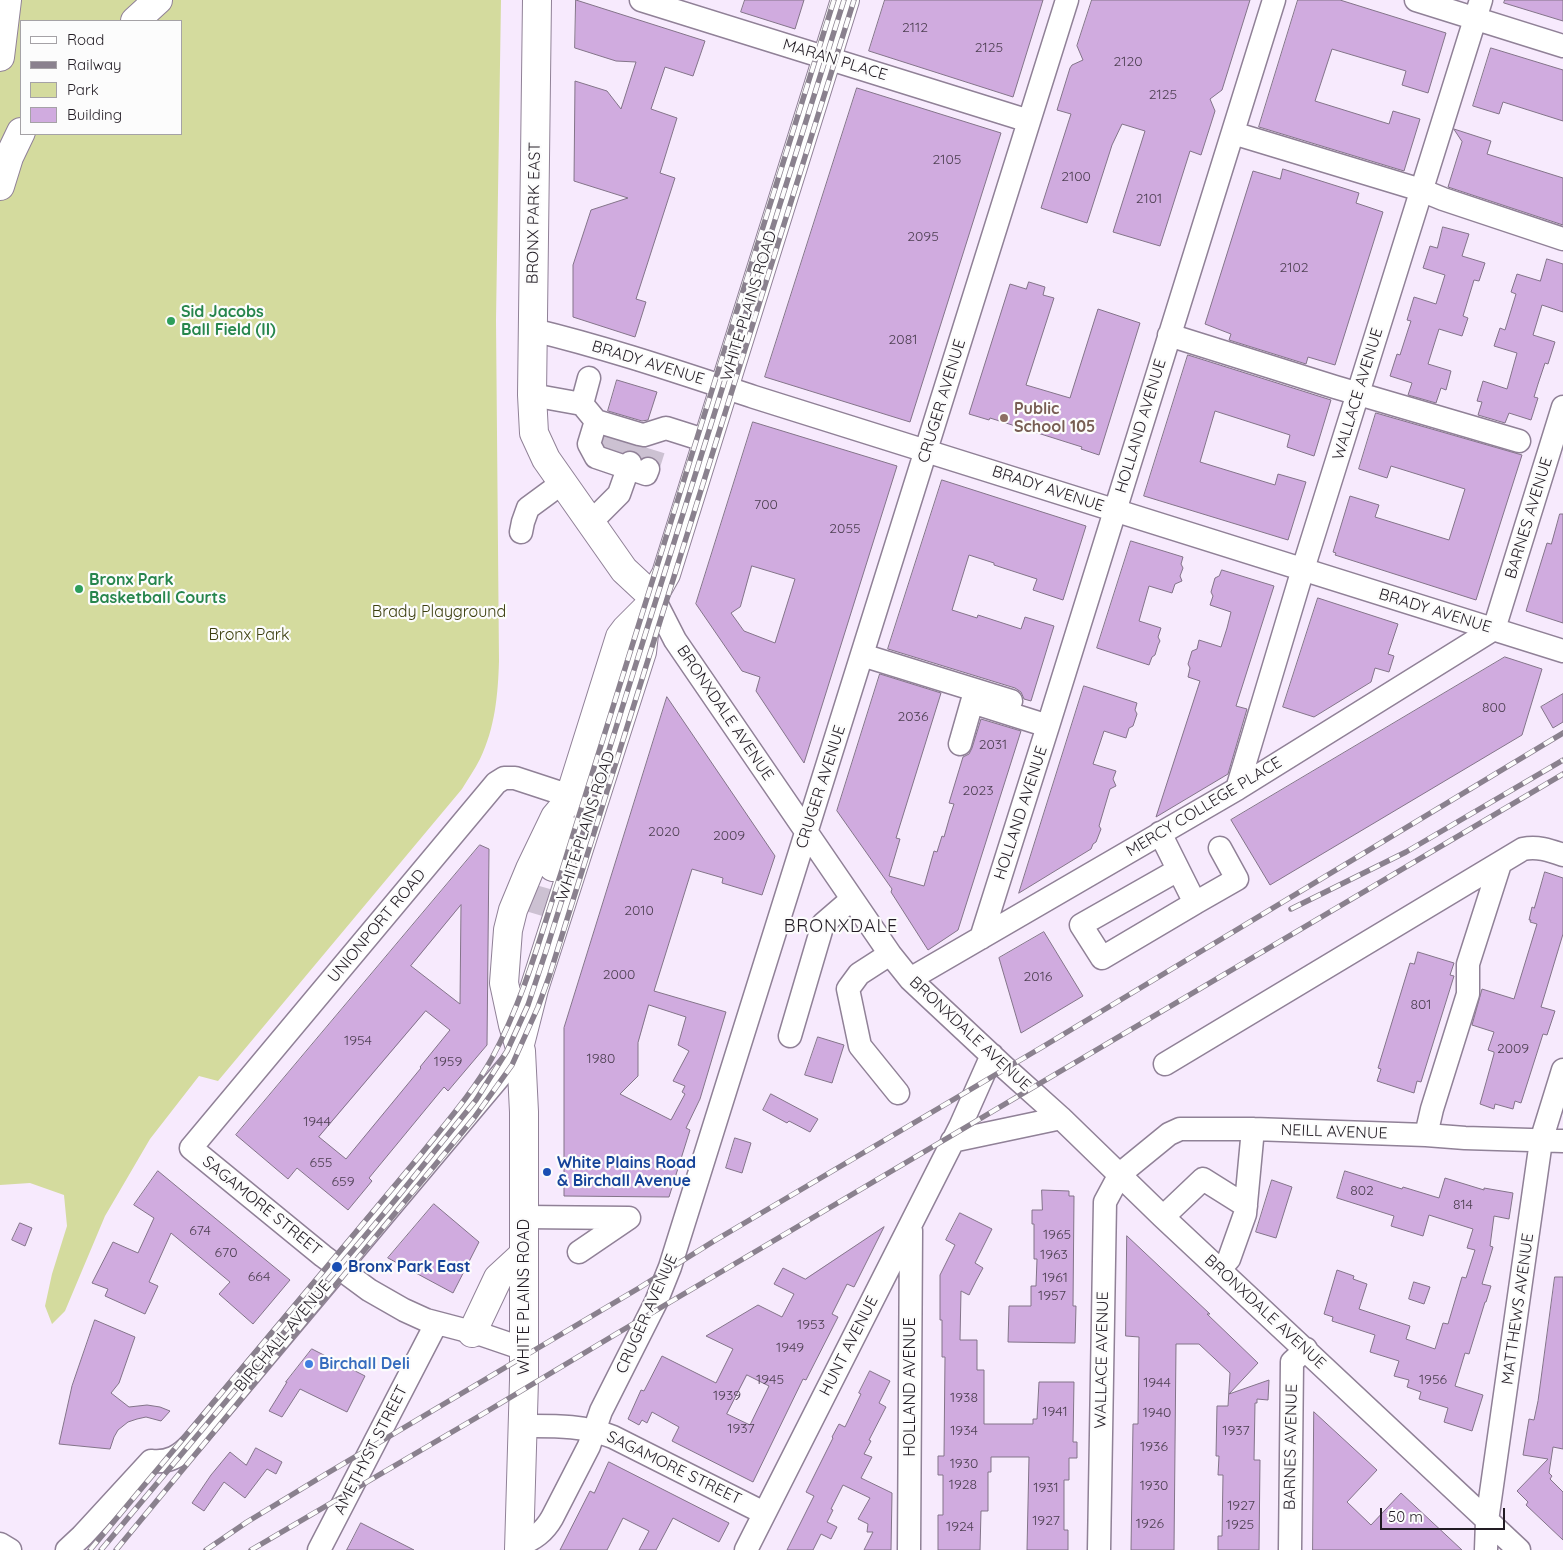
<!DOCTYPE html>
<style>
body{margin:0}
#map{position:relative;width:1563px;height:1550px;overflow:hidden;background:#f7eafd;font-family:Quicksand,sans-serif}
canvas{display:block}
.legend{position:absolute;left:20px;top:20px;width:162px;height:115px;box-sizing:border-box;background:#fcfcfc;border:1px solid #a5a2a6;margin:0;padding:6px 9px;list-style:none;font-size:15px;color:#221c24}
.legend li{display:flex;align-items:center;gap:10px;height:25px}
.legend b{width:25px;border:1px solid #a5a2a6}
.scale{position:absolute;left:1380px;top:1508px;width:125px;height:22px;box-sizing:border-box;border:2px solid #221c24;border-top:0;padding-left:6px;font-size:15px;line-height:18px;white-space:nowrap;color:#221c24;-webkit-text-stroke:4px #fcfcfc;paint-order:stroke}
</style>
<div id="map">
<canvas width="1563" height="1550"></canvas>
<ul class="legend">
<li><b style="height:6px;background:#fff"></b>Road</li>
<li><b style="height:6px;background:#8a818e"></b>Railway</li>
<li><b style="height:14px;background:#d4db9e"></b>Park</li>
<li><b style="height:14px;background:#d0abdf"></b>Building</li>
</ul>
<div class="scale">50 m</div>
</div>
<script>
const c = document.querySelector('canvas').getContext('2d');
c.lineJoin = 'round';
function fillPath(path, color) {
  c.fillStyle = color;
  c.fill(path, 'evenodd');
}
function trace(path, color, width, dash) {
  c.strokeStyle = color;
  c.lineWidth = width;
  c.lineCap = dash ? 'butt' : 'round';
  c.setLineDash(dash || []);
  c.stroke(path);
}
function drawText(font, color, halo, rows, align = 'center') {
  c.font = font + ' Quicksand,sans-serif';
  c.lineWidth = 4.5;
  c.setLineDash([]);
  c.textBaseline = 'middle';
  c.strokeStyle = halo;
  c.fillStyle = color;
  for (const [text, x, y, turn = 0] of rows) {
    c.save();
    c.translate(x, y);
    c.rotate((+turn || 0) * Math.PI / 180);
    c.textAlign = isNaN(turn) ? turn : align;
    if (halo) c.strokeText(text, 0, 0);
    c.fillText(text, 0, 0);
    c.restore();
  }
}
fillPath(new Path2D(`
 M0,0H501L496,320L499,661C498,695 495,728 480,759C475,769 468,779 462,789L218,1081L199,1076L150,1139L105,1216L65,1311L52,1324L45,1306L52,1274L67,1226L64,1195L30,1183L0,1185ZM21,21H181V134H21Z`), '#d4db9e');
const building = new Path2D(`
 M576,0L705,41L693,76L665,67L651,109L677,118L660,173L675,178L636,299L646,302L635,337L573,317V265L591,210L628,198L574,181L575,81L607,91L621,109L636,62L616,61L575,48Z
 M745,0H804L795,29L741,12Z
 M885,0H1043L1013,97L869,51Z
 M1092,0H1250L1222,90L1210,99L1215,111L1201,155L1190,151L1160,246L1113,232L1145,131L1122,124L1112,145L1087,223L1041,208L1071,114L1057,110L1070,68L1072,65L1083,60L1077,46Z
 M1298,0H1340L1446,33L1428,93L1402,85L1406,71L1332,49L1315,101L1389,124L1393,111L1420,119L1404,171L1259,127Z
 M1505,0H1563V21L1504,3Z
 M1491,48L1563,70V121L1503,102L1499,114L1473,106Z
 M857,88L1001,133L910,422L765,377Z
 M1454,129L1491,141L1487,154L1563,178V225L1448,187L1462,142Z
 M1283,169L1359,193L1356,203L1383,212L1335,365L1308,357L1306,364L1229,340L1231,334L1205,324L1253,171L1280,179Z
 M1443,227L1469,234L1462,256L1485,263L1479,281L1474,280L1463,316L1468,318L1462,336L1439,329L1428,364L1451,371L1446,390L1441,388L1436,403L1408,395L1412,383L1390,376L1397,354L1400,355L1408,330L1411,321L1407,320L1414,297L1436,304L1445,275L1423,268L1430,246L1437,248Z
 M1547,259L1563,264V312L1542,305L1533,335L1555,342L1548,364L1545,363L1538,384L1534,397L1538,398L1531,420L1509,413L1505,423L1478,415L1482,402L1477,401L1483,381L1507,389L1517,353L1494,346L1500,328L1505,330L1516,294L1511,292L1517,274L1540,281Z
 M1029,282L1045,287L1043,295L1054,298L1026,385L1070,398L1098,309L1140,323L1099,455L1081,449L1082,447L990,418L989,420L969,414L1010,284L1026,289Z
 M1188,355L1331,400L1314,456L1287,447L1290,435L1215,411L1200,462L1275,485L1278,474L1306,482L1288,540L1144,496Z
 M617,380L657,392L648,420L642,421L608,411Z
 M1376,413L1522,455L1476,600L1335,555L1336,553L1333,552L1350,496L1379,505L1375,517L1449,540L1465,489L1391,466L1387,478L1359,469Z
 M753,422L897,466L804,763L756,691L760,677L742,671L696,604ZM752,566L795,579L775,643L744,631L731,613L740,607Z
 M942,480L1086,526L1063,600L1033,590L1037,579L994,565V563L969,555L952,610L977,618L978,615L1021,629L1025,617L1054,626L1031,701L1024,699L1021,692L1015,688L888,649Z
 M1560,514H1563V623L1526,611L1547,543L1551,544Z
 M1131,541L1183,557L1181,564L1183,568L1180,576L1182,581L1175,584L1172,593L1149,586L1139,621L1161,628L1158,637L1160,641L1158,645L1155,655L1152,657L1149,665L1097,648Z
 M1222,570L1274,586L1236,706L1247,709L1228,774L1156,817L1200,681L1188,677L1190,668L1188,664L1192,651L1197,649L1199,640L1221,647L1227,628L1231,612L1210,605L1213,596L1211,592L1215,578L1219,576Z
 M1318,598L1398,624L1388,654L1394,656L1389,672L1375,668L1371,682L1314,717L1283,707Z
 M1505,657L1542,669L1522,735L1270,885L1231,820Z
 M880,674L941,693L896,838L900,839L889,876L924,886L934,851L937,852L942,836L944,837L950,816L954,804L949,803L963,757L969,754L972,748L981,719L1021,731L958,930L928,950L891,892L892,889L837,811Z
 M1084,686L1137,703L1135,710L1137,714L1133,726L1129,728L1126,738L1104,731L1093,764L1116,771L1113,779L1116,786L1110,789L1099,826L1101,829L1096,842L1093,844L1091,849L1019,893Z
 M1563,694V722L1553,728L1541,707Z
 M667,697L775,856L762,895L722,883L723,878L692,869L654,991L726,1012L700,1099L686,1128L690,1130L669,1197L564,1196V1028ZM649,1005L686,1017L678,1045L689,1051L673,1081L685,1086L682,1092L685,1094L671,1120L620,1094L638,1076V1043Z
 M480,845L489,849L487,1045L448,1091L444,1087L369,1178L372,1181L348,1210L297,1168L288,1179L236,1135ZM461,905L460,1004L411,966ZM426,1011L450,1030L420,1067L421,1068L346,1159L319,1137Z
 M1545,872L1563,878V934L1541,1007L1555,1011L1547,1035L1543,1034L1521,1103L1515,1101L1513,1109L1495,1104L1494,1109L1480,1104L1494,1054V1052L1488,1050L1494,1032L1472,1025L1482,989L1514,999L1537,924L1530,922L1531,920H1529L1532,907L1534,908Z
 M1044,932L1083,996L1021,1033L999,958Z
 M1418,952L1454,963L1450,975L1454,976L1421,1082L1417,1081L1414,1093L1377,1081L1381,1069L1378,1068L1410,963L1414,964Z
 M818,1037L844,1045L832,1083L805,1075Z
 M771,1094L818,1119L810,1132L789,1121L787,1123L763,1110Z
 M735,1138L751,1143L742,1173L726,1168Z
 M158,1171L290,1280L253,1324L219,1294L230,1282L171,1233L149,1282L158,1286L145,1314L105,1296L108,1289L92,1283L113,1242L138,1253L154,1218L134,1205Z
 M1345,1171L1402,1189L1403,1187L1439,1198L1445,1178L1484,1190V1188L1513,1193L1509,1219L1494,1216L1490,1246L1493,1247L1482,1284L1491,1286L1486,1302H1485L1469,1354L1465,1353L1455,1386L1483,1395L1472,1431L1444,1422L1448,1408L1419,1399L1421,1392L1407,1387L1409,1380L1394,1376L1399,1361L1370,1352L1375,1335L1332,1321L1333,1317L1324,1314L1337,1270L1354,1276L1353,1279L1367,1284L1359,1309L1410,1326L1406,1339L1435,1349L1443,1323L1448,1324L1462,1277L1466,1278L1475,1250L1467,1248L1473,1229L1429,1215L1423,1236L1391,1226L1394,1216L1337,1198Z
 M1272,1180L1292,1187L1276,1238L1256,1232Z
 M1042,1190L1069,1191V1196H1074L1073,1306H1076L1075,1343L1008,1342L1009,1306H1031V1286H1036L1037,1259H1034V1224H1032V1210H1042Z
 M434,1204L479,1242L453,1293L388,1258Z
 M960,1213L992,1229L975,1263L983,1268L976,1281L969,1295L961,1291L960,1340H977V1370H984V1424H1033V1419H1037L1039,1382H1074L1073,1442H1077V1458H1069V1480H1064V1530H1068V1550H1027L1029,1457H991V1472H988V1511H981L980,1550H938V1515H943V1475H938V1456H944L945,1357H942V1320H940V1275L955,1245L946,1240Z
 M20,1223L32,1228L25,1246L12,1240Z
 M884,1227L854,1287L847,1284L832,1314L838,1317L806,1380L803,1379L753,1482L672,1441L679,1427L652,1412L647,1423L642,1420L639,1425L628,1419L641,1390L644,1391L662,1356L716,1383L733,1349L706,1336L758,1305L782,1317L794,1294L774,1284L783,1268L805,1279ZM747,1375L769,1386L750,1425L727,1414Z
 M1127,1236L1210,1314H1207L1258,1363L1229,1394L1269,1380L1268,1400L1257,1399V1403H1255L1254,1460H1260L1259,1550H1218V1536H1222L1223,1475H1218L1219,1456H1216L1217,1406H1228L1230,1373L1199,1344H1176L1174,1550H1131L1133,1424H1138L1139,1337L1126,1336Z
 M1555,1277H1563V1449L1553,1447L1549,1473L1552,1476L1550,1479L1563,1492V1540L1526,1505L1528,1502L1517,1491L1548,1459L1523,1455L1529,1419L1534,1420L1538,1401Z
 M1414,1282L1430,1287L1424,1304L1409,1299Z
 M95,1320L135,1337L119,1383L111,1393L129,1407L147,1405L160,1407L170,1411L161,1421L146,1417L137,1419L128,1422L118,1430L114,1437L110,1449L59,1444L72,1386Z
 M312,1349L365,1376L347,1412L300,1389L282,1417L269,1411L287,1382H286Z
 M870,1371L890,1381L879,1403L886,1407L869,1440L871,1441L864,1454L872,1457L861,1478L892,1493L891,1550H864L873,1532H867L868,1524L858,1519L870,1498L843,1485L831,1509L833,1510L827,1522L837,1527L831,1539L821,1534L813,1550H787L814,1496L806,1492L833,1438L832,1437L839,1424L845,1427L861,1394L859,1393Z
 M1314,1412L1377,1470L1347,1502L1371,1525L1401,1493L1462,1550H1313Z
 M256,1448L282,1462L276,1474L267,1469L245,1498L224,1482L204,1511L192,1503L211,1475L230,1452L246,1465Z
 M609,1462L729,1523L719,1542L673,1518L656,1550H639L649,1531L623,1518L607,1550H560L590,1491L594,1493Z
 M361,1523L414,1550H347Z`);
fillPath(building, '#d0abdf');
trace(building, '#837489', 1);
trace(new Path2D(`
 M598,452L604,434
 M614,457L619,439
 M630,463L636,444
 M648,469L654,450`), '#ccc1d2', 22, [22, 11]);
trace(new Path2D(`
 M539,915L553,867`), '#ccc1d2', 28, [28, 14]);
const minor = new Path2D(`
 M641,0L1029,121
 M1416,0L1563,46
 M1233,133L1421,190L1443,199L1563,239
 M533,330C608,348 681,373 754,397L1563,651
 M1169,335L1335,387L1519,441
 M532,395L582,404L589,378
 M582,404L596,421L639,434L644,435L666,428L707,441
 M596,421L589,444L596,457L646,474L648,469
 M591,522L619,494L630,463
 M521,532L523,522L528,508L562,483
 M653,597L675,640L890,954L910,979L1003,1066L1061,1118L1163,1217L1519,1550
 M862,655L1011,701
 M960,744L972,702L1048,726
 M1237,789L1303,569L1481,0
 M1160,833L1195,903L1237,879L1220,848
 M1178,870L1081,925L1102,958L1195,903
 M981,938L1048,726L1274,0
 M890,954L859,974L848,989L860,1046L898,1093
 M910,979L1237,789L1494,629L1563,407
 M790,1036L823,924L852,899
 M1165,1064L1523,849C1537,846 1549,850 1563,855
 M1426,1135L1432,1109L1468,994V964L1500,864
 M952,1141L1061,1118
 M524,1217L629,1218L579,1252
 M1163,1217L1203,1179L1246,1206
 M1220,1269L1229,1259L1245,1214L1253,1129
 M524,1349L483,1335L426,1320L404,1310L369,1290L323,1256L191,1148L496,783L504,778H515L585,801
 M523,1426C555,1426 582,1425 613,1437L764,1513
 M0,1544L10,1550
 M519,1545C534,1539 544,1532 552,1518L589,1446L601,1411L656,1302L670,1267L1067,0
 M67,1550L82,1536L151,1461C169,1463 180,1456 192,1443L521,1051
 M319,1550L436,1324
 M746,1550L960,1127L992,1055
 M909,1550L911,1231
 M1099,1550L1105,1202L1120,1174L1169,1134L1180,1129H1253L1426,1135L1465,1138L1563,1141
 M1290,1550L1292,1362L1306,1349
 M1486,1550L1487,1521L1541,1141L1563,1070`);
const major = new Path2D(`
 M537,0L532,395L534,433L546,459L624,570L653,597
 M553,867L562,825
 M520,1044L534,989L642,652L647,608L666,574L845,0
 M472,1333L498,1278L524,1254
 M519,1550L524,1380V1112L521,1051L513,1025L504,983L508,930L513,910L530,869L555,817L566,804L570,796L620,637L626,629L647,608`);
const highway = new Path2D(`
 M135,21L158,0
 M0,57L7,0
 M0,186L9,157L21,132`);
trace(minor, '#908197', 25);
trace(major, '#908197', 30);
trace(highway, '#908197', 30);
trace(minor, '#fff', 22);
trace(major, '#fff', 28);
trace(highway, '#fff', 28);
const rail = new Path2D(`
 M1291,909L1406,852L1563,760
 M90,1550L422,1153C445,1124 474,1091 492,1058C524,999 541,934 562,870L834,0
 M101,1550L396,1199L476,1100L507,1051L528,1005L546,951L844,0
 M116,1550L474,1118L512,1065L538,1007L549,977L854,0
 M206,1550L247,1522L326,1474L639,1288L714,1241L1044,1046L1563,733
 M251,1550L481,1415L616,1334L1563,774`);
trace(rail, '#8a818e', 5.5);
trace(rail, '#fcfcfc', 4, [11]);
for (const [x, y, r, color] of [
 [171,321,5,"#2e9e5b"],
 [1004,418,5,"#8d6e63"],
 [79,589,5,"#2e9e5b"],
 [547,1172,5,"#1a4fb4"],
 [337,1267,6,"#1a4fb4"],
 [309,1364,5,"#3f7fe0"]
]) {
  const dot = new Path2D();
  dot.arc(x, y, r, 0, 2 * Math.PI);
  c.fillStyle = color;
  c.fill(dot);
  trace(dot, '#fcfcfc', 2);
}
drawText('14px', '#4e4053', null, [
 ["2112",915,28],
 ["2125",989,48],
 ["2120",1128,62],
 ["2125",1163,95],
 ["2105",947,160],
 ["2100",1076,177],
 ["2101",1149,199],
 ["2095",923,237],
 ["2102",1294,268],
 ["2081",903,340],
 ["700",766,505],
 ["2055",845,529],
 ["800",1494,708],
 ["2036",913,717],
 ["2031",993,745],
 ["2023",978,791],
 ["2020",664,832],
 ["2009",729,836],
 ["2010",639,911],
 ["2000",619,975],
 ["2016",1038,977],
 ["801",1421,1005],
 ["1954",358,1041],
 ["2009",1513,1049],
 ["1980",601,1059],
 ["1959",448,1062],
 ["1944",317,1122],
 ["655",321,1163],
 ["659",343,1182],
 ["802",1362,1191],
 ["814",1463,1205],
 ["674",200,1231],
 ["1965",1057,1235],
 ["670",226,1253],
 ["1963",1054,1255],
 ["664",259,1277],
 ["1961",1055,1278],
 ["1957",1052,1296],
 ["1953",811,1325],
 ["1949",790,1348],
 ["1945",770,1380],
 ["1956",1433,1380],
 ["1944",1157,1383],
 ["1939",727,1396],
 ["1938",964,1398],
 ["1941",1055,1412],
 ["1940",1157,1413],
 ["1937",741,1429],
 ["1934",964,1431],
 ["1937",1236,1431],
 ["1936",1154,1447],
 ["1930",964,1464],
 ["1928",963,1485],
 ["1930",1154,1486],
 ["1931",1046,1488],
 ["1927",1241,1506],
 ["1927",1046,1521],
 ["1926",1150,1524],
 ["1925",1240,1525],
 ["1924",960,1527]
]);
drawText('16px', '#221c24', '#fcfcfc', [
 ["MARAN PLACE",835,60,17],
 ["BRONX PARK EAST",534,213,-89],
 ["WHITE PLAINS ROAD",749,306,-73],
 ["BRADY AVENUE",648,363,17],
 ["WALLACE AVENUE",1358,394,-73],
 ["CRUGER AVENUE",942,401,-73],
 ["HOLLAND AVENUE",1141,426,-73],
 ["BRADY AVENUE",1048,489,18],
 ["BARNES AVENUE",1529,518,-73],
 ["BRADY AVENUE",1435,611,17],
 ["BRONXDALE AVENUE",725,713,56],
 ["CRUGER AVENUE",821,787,-72],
 ["MERCY COLLEGE PLACE",1204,807,-31],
 ["HOLLAND AVENUE",1021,813,-72],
 ["WHITE PLAINS ROAD",586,826,-72],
 ["UNIONPORT ROAD",377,926,-50],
 ["BRONXDALE AVENUE",970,1034,43],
 ["NEILL AVENUE",1334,1132,2],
 ["SAGAMORE STREET",262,1206,39],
 ["WHITE PLAINS ROAD",524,1297,-90],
 ["MATTHEWS AVENUE",1518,1309,-82],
 ["BRONXDALE AVENUE",1265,1312,43],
 ["CRUGER AVENUE",647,1314,-66],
 ["BIRCHALL AVENUE",283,1336,-50],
 ["HUNT AVENUE",849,1346,-63],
 ["WALLACE AVENUE",1102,1360,-89],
 ["HOLLAND AVENUE",910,1387,-90],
 ["BARNES AVENUE",1291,1447,-89],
 ["AMETHYST STREET",371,1450,-63],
 ["SAGAMORE STREET",674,1468,26]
]);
drawText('bold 16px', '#27864d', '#fcfcfc', [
 ["Sid Jacobs",181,312],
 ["Ball Field (II)",181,330],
 ["Bronx Park",89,580],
 ["Basketball Courts",89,598]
], 'left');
drawText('bold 16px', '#785e54', '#fcfcfc', [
 ["Public",1014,409],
 ["School 105",1014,427]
], 'left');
drawText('16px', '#3b3e0e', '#fcfcfc', [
 ["Brady Playground",439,612],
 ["Bronx Park",249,635]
]);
drawText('bold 16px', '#164399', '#fcfcfc', [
 ["White Plains Road",557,1163],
 ["& Birchall Avenue",557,1181],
 ["Bronx Park East",348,1267]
], 'left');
drawText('bold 16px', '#366cbe', '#fcfcfc', [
 ["Birchall Deli",319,1364]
], 'left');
c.letterSpacing = '1px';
drawText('18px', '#221c24', '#fcfcfc', [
 ["BRONXDALE",841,927]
]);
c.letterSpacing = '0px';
</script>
